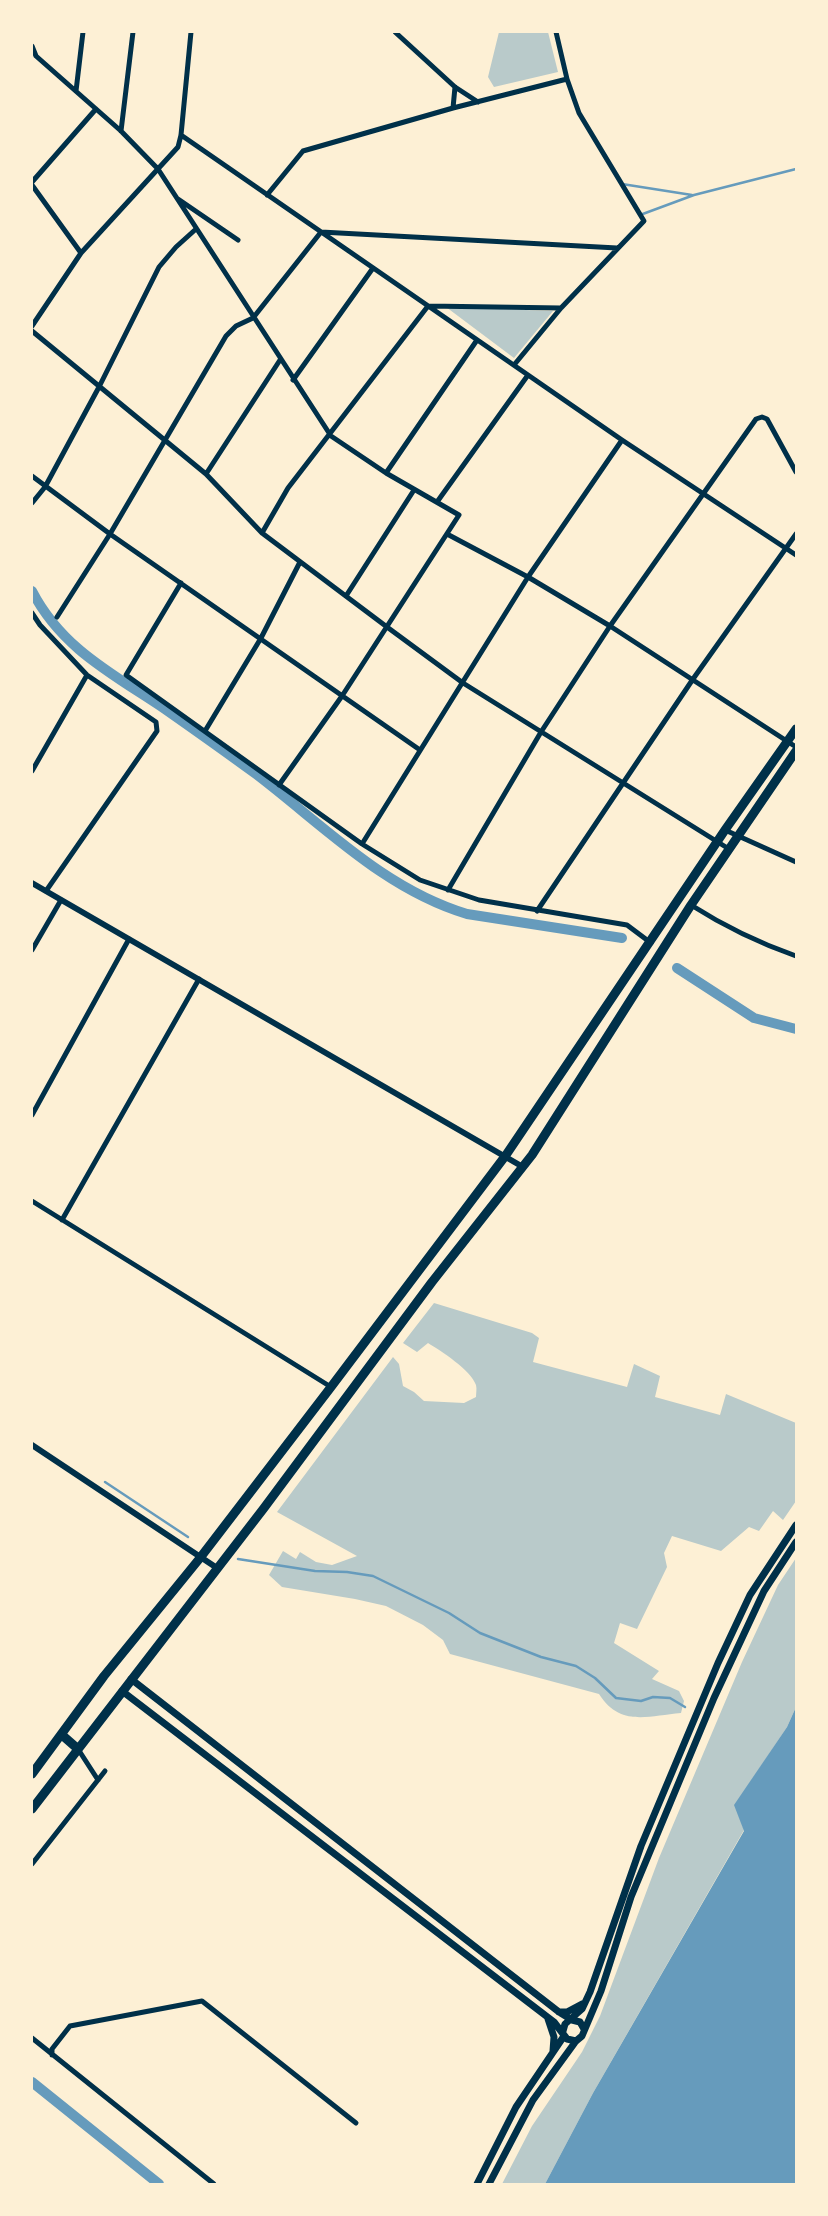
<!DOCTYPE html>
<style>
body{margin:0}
#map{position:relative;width:828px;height:2216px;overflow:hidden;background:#fdf0d5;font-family:Signika,sans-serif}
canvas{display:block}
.frame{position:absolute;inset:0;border:33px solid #fdf0d5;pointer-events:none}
</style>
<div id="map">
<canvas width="828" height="2216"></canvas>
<div class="frame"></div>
</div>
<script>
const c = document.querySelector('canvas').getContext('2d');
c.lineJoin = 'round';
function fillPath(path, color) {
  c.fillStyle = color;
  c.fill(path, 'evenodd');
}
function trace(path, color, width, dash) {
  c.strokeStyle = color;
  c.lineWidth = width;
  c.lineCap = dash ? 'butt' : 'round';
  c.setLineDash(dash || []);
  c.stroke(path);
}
fillPath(new Path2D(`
 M499,32H548L558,72L494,87L488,77Z
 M446,307L553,311L514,358Z
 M434,1303L532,1333L539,1338L533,1362L627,1387L634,1364L660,1376L655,1397L720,1415L726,1394L796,1423V1501L783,1520L773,1511L759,1531L749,1527L721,1551L672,1536L664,1553L667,1567L637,1629L620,1623L614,1643L659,1671L652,1679L679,1691L684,1701L681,1713C647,1716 620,1727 599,1694L450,1654L443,1640L423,1625L386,1606L355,1599L282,1587L269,1575L283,1551L296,1559L300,1552L316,1562L332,1565L357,1556L277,1512L393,1357L399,1364L403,1386L414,1392L424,1401L464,1403L476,1397C476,1393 477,1389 476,1385C471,1370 441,1351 428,1343L417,1352L403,1343Z
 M796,1558V1707L787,1727L735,1805L744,1830L593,2093L545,2184H502L532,2126L582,2052L600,2016L659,1858L742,1662L778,1585Z`), '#b9caca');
fillPath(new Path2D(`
 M796,1707V2184H545L593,2093L744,1831L734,1805L787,1727Z`), '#669bbc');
trace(new Path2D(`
 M622,184L692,195
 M640,215L694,195L796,169
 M105,1482L188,1537
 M238,1559L315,1571L347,1572L373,1576L449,1613L480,1633L541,1657L576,1666L595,1678L616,1698L641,1701L653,1697L670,1698L685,1707`), '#669bbc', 2.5);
trace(new Path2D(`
 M32,591C62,649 113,674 165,709C195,730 226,752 256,774C323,825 384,889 467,914L622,938
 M677,968L754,1018L796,1029
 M32,2082L159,2184`), '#669bbc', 10);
trace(new Path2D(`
 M395,32L455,87L478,102
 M32,46L36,56L121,131L158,169L331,436L386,473L459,515L342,696L279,785
 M76,91L83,32
 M453,108L455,87
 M121,131L133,32
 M181,135L622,440L796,555
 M32,182L96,109
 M32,185L81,253
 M267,195L303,151L453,108L567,79
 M178,199L238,240
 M32,326L81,253L178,147L181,135L191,32
 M32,331L206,474L262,533L387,627L463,683L729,849
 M514,365L561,308L644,221L579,113L567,79L556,32
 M293,380L373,268
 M386,473L477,340
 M206,474L280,360
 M32,476L110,534L420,750
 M437,502L528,375
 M32,503L45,487L99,387L159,267L176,247L196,229
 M262,533L288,488L428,306L561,308
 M447,534L528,577L610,626L796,747
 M181,583L126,675L362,844L420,880L479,900L627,925L651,943
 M346,596L414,490
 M32,613L40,625L87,675L156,722L157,731L46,891
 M57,617L110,534L226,336L236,326L253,318L321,232L617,248
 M205,731L261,638L300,562
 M32,771L87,675
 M725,830L796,862
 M362,844L528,577L622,440
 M448,890L541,732L610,626L756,419L762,417L767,419L796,472
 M691,905C724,926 759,943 796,956
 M537,911L693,679L796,534
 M32,950L61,900
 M32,1115L129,939
 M32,1201L331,1387
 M62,1220L199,979
 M78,1749L98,1780
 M32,1864L105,1771
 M32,2038L214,2184
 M52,2055V2049L70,2026L202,2001L356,2123`), '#003049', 5);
trace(new Path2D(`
 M32,883L523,1167
 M32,1445L217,1568`), '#003049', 6);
trace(new Path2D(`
 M131,1679L559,2012L572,2020L580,2022L584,2029
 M122,1691L554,2022L567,2039L576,2041
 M559,2012H567L582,2004
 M548,2019L554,2037L553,2051
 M563,2031L565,2024L582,2009L590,1992L641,1846L718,1663L750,1595L796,1525
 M477,2184L516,2107L564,2036
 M489,2184L533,2100L576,2041L582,2036L601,1991L631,1897L714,1698L764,1591L796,1542`), '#003049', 7);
trace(new Path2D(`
 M62,1735L78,1749
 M32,1774L104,1676L200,1558L331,1387L506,1155L725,830L796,729
 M32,1809L264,1508L432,1282L532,1155L691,905L796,751`), '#003049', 9);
</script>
